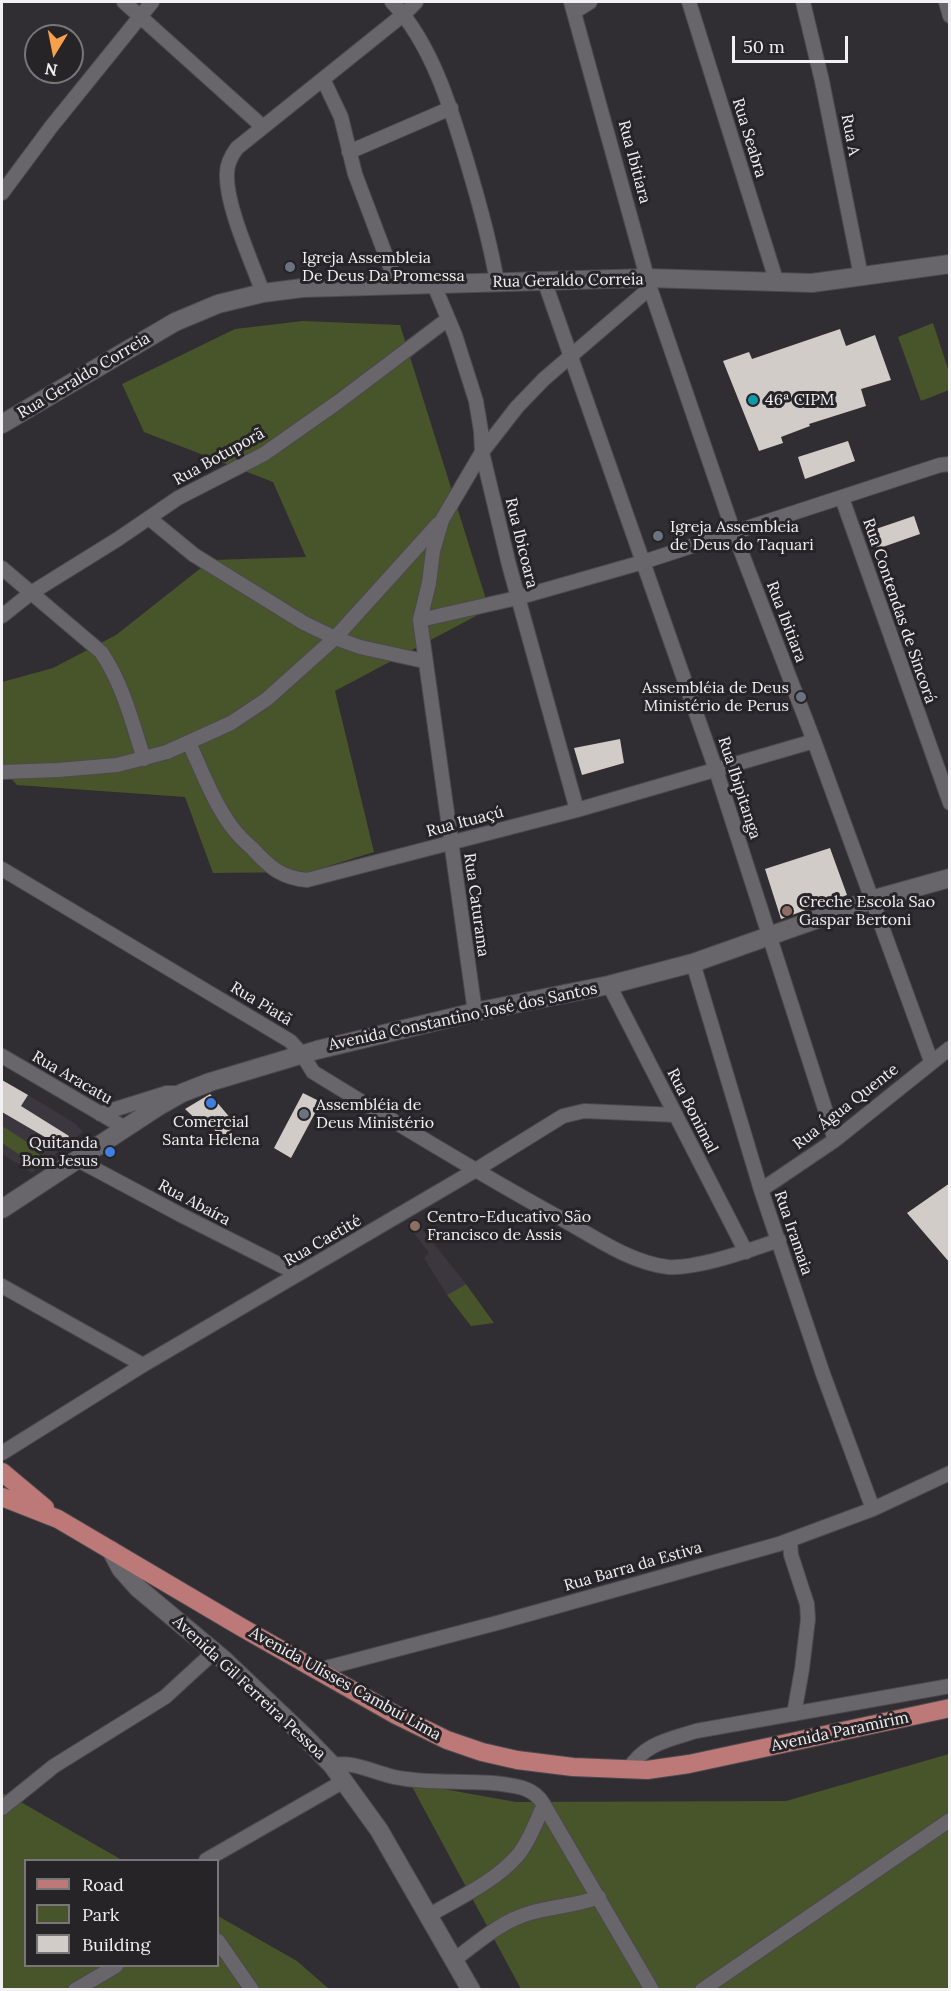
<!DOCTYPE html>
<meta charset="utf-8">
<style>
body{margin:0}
#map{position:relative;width:951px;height:1991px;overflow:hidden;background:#302e32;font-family:Lora,serif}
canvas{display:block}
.frame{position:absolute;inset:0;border:3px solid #f2f0f3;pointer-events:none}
.legend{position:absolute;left:24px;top:1859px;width:195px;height:108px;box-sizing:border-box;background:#272428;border:2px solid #787679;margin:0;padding:8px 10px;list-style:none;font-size:18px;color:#f2f0f3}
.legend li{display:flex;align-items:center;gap:12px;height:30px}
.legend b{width:30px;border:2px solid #787679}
.north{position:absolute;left:24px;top:24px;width:60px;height:60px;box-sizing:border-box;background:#272428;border:2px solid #787679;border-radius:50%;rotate:190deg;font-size:16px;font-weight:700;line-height:24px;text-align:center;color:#f2f0f3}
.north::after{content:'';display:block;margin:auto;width:21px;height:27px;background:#f8a04b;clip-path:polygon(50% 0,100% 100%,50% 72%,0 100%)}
.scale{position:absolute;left:732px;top:36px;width:116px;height:27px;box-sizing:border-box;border:3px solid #f2f0f3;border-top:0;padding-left:8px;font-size:18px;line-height:21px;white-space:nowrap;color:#f2f0f3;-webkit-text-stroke:4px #272428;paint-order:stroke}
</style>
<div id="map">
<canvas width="951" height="1991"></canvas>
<div class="frame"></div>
<ul class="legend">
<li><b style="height:8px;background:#bd7978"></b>Road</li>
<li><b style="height:16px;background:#48542a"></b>Park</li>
<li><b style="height:16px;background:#d2ccc9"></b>Building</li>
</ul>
<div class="north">N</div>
<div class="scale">50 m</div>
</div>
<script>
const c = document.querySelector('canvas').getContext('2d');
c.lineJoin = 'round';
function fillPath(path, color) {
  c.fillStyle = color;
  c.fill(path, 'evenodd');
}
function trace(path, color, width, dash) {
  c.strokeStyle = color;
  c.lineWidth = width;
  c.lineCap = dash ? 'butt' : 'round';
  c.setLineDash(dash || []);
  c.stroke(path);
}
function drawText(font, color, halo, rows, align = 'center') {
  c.font = font + ' Lora,serif';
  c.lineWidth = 6;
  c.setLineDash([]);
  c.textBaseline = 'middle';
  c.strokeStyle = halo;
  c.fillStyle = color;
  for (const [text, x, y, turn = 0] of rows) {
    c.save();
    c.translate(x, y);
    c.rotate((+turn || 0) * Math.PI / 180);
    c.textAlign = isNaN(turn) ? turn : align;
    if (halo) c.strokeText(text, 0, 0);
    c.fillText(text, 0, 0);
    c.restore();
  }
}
fillPath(new Path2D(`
 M12,1085L76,1124L83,1132L32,1173L2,1154V1101Z
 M414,1219L466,1284L447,1295L424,1258L429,1253L407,1224Z`), '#3c363f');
fillPath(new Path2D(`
 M303,321L400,325L489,609L335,691L374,852L309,872L213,873L185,797L17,785L2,769V682L53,668L116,635L211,560L306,557L273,482L144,432L122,384L235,329Z
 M933,323L949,372V390L921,401L898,337Z
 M4,1127L42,1152L32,1163L2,1143V1130Z
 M466,1284L494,1323L471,1326L447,1295Z
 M949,1754V1989H521L410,1783L516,1802L786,1801Z
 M2,1793L19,1801L122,1860H26V1966H218V1916L297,1961L329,1989H2Z`), '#48542a');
fillPath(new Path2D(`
 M840,329L846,346L875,335L891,380L861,389L866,406L809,424L810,426L781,437L783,443L759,451L723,361L749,352L752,359Z
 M848,441L855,461L805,479L798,457Z
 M914,516L920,534L877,549L870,531Z
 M620,739L624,763L582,775L574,748Z
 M830,848L847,895L781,919L765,869Z
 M2,1080L28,1095L21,1106L69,1136L62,1147L2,1112Z
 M303,1093L321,1102L291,1158L274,1148Z
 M210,1094L237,1126L222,1137L207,1123L202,1125L185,1109Z
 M950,1183V1263L907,1213Z`), '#d2ccc9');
const minor = new Path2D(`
 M124,2L263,127
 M392,2C431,42 451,108 467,162C479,202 490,241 497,282
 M571,2L650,288L734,533L814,741L931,1061
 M689,2L777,283
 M803,2L822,81L861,276
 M946,2L950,16
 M574,12L590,2
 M323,79L341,117L355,174L397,285
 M349,152L451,108
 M2,193L51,127L152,2
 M544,280L716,770L835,1140
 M434,285L455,335L476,401L481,431L482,452L509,565L577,810
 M263,293C252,262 225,204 227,173C227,163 231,156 237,148L404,14L416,2
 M842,498L950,803
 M149,518L194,555L304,623L335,638L360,647L424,661
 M2,568L101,652C123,684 132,722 144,759
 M2,616L31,593L118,539L178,498L264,454L338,402L448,319
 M420,620L517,598L643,562L940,465L950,464
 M189,743C202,771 213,801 231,826C237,834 245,842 253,849C269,867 282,878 307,880L577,810L814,741
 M2,772L58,770L117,765L167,752L231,723L267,699L335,638L438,524
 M2,869L290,1041L302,1054L313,1072C395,1122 476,1172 560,1218C593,1236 630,1263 668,1267C697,1269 751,1250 779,1240
 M693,963L761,1190L823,1374L873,1509
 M609,985L746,1252
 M475,1012L420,620L429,583L433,551L442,520L482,452L517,407L544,379L650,288
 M2,1056L125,1128
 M100,1114L167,1093H174
 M76,1159L181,1215L298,1274
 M761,1190L835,1140L950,1048
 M2,1286L143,1365
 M2,1453L143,1365L474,1171L563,1116L584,1111L676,1115
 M790,1540L791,1555L807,1604L808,1619L802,1669L794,1714
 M318,1670L497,1623L779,1544L873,1509L950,1473
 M332,1765C356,1761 371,1772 394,1777C436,1786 480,1777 523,1788C532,1791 539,1796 544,1805L652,1990
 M628,1770C645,1743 668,1740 696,1731L950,1686
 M2,1808L54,1766L165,1697L214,1652
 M206,1860L344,1781
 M428,1916C458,1898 495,1882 518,1855C530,1841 536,1821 544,1805
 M218,1941L252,1990
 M454,1960C477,1943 501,1921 530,1913C553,1906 576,1906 599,1897
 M75,1990L116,1966
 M702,1990L950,1820`);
const tertiary = new Path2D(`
 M2,424L175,322L218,304L263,293L302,288L647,278L812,283L950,264
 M2,1209L159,1106L182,1093L210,1082L317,1050L475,1012L609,985L693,963L871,900L950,878
 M111,1550L121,1569L138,1588L224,1660L305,1737L332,1765L379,1830L471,1990`);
const primary = new Path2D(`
 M2,1472L45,1508
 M2,1497L58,1519L241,1627L396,1715L447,1740L482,1752L517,1760L573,1767L647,1770L689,1764L950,1708`);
trace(minor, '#4c4a4e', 16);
trace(tertiary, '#4c4a4e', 20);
trace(primary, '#4c4a4e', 20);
trace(minor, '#69666b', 14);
trace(tertiary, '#69666b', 18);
trace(primary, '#bd7978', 18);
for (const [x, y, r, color] of [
 [290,267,6,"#6b7280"],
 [753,400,6,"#0f9aa8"],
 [658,536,6,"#6b7280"],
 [801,697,6,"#6b7280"],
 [787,911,6,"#8d6e63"],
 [211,1103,6,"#3f7fe0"],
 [304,1114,6,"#6b7280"],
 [110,1152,6,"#3f7fe0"],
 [415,1226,6,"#8d6e63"]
]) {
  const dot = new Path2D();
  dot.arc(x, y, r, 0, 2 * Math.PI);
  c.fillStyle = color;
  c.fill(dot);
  trace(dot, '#272428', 2);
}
drawText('16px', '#f2f0f3', '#272428', [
 ["Rua A",850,135,79],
 ["Rua Seabra",749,138,73],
 ["Rua Ibitiara",634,162,75],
 ["Rua Geraldo Correia",568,281,-1],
 ["Rua Geraldo Correia",84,376,-31],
 ["Rua Botuporã",219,457,-29],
 ["Rua Ibicoara",521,543,76],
 ["Rua Contendas de Sincorá",899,611,71],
 ["Rua Ibitiara",786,622,69],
 ["Rua Ibipitanga",739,788,72],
 ["Rua Ituaçú",465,822,-15],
 ["Rua Caturama",476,905,82],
 ["Rua Piatã",261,1004,31],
 ["Avenida Constantino José dos Santos",463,1017,-12],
 ["Rua Aracatu",72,1078,30],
 ["Rua Água Quente",846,1107,-38],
 ["Rua Bonimal",692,1111,63],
 ["Rua Abaíra",194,1203,28],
 ["Rua Iramaia",793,1233,71],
 ["Rua Caetité",323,1241,-30],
 ["Rua Barra da Estiva",633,1567,-16],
 ["Avenida Ulisses Cambuí Lima",345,1684,29],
 ["Avenida Gil Ferreira Pessoa",249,1688,43],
 ["Avenida Paramirim",840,1732,-12]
]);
drawText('16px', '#f2f0f3', '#272428', [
 ["Igreja Assembleia",302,258],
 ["De Deus Da Promessa",302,276],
 ["46ª CIPM",765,400],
 ["Igreja Assembleia",670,527],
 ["de Deus do Taquari",670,545],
 ["Assembléia de Deus",789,688,"right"],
 ["Ministério de Perus",789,706,"right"],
 ["Creche Escola Sao",799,902],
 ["Gaspar Bertoni",799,920],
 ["Assembléia de",316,1105],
 ["Deus Ministério",316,1123],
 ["Comercial",211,1122,"center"],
 ["Santa Helena",211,1140,"center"],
 ["Quitanda",98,1143,"right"],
 ["Bom Jesus",98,1161,"right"],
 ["Centro-Educativo São",427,1217],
 ["Francisco de Assis",427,1235]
], 'left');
</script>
